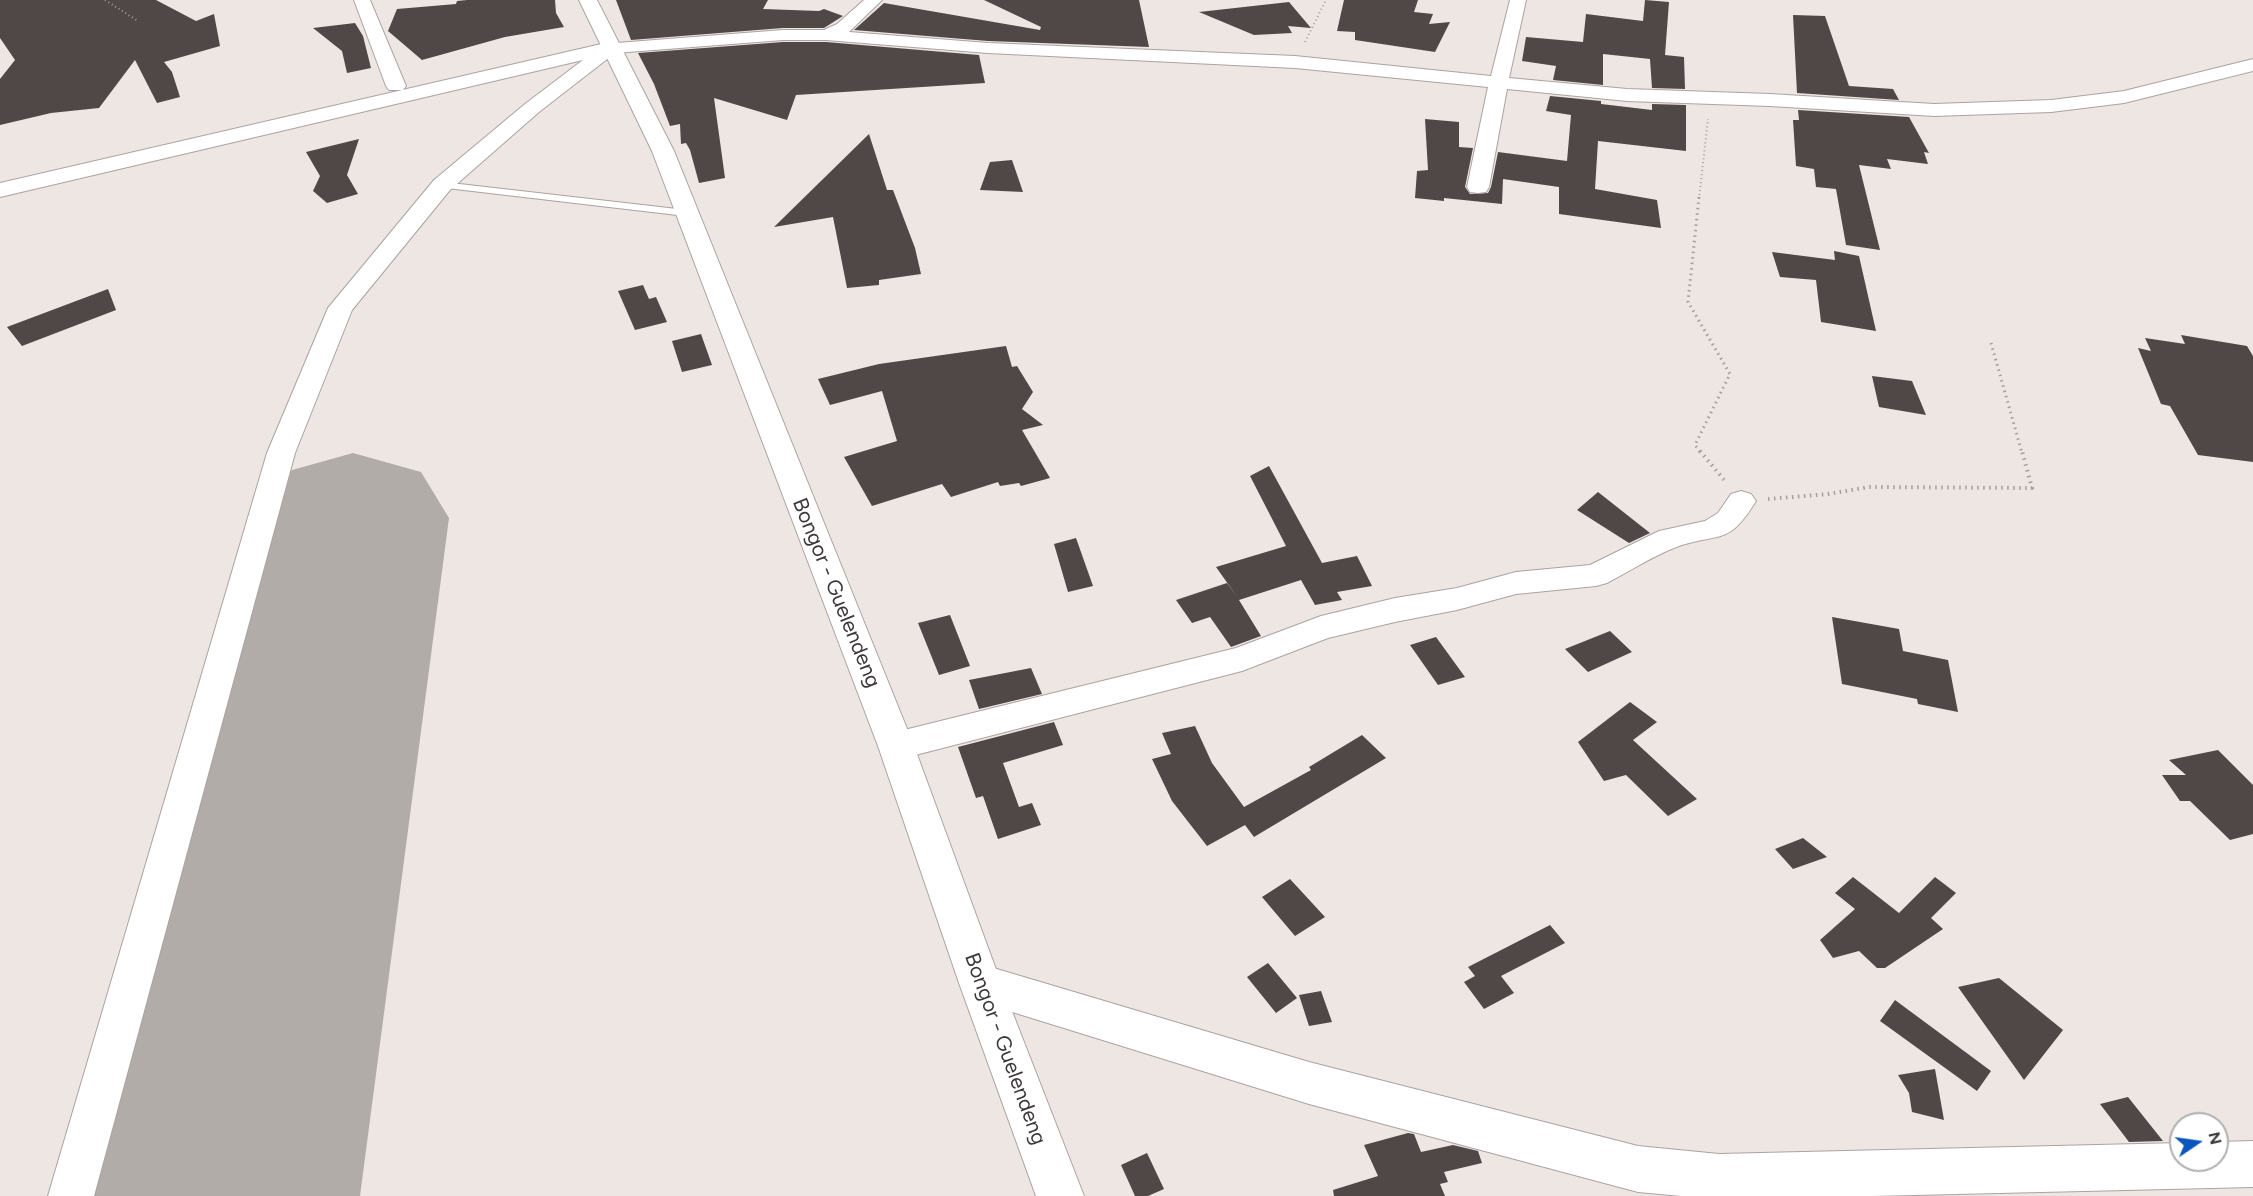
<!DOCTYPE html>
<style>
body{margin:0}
#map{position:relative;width:2253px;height:1196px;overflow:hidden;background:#eee6e3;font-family:Figtree,sans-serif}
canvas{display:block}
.north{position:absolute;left:2169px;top:1112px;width:60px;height:60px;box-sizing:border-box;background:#fff;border:2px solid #b1b0af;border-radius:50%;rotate:77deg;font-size:16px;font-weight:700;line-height:24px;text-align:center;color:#3c3938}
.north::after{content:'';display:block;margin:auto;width:21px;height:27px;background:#0c54be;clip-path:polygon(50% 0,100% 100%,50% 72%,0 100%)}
</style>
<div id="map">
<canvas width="2253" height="1196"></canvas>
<div class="north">N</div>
</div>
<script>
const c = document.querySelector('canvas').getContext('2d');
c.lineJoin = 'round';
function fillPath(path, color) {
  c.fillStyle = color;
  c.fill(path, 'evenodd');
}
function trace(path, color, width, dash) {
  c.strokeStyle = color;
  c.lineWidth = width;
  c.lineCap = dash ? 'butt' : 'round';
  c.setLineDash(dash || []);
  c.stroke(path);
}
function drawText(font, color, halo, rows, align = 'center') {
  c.font = font + ' Figtree,sans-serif';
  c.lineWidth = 6;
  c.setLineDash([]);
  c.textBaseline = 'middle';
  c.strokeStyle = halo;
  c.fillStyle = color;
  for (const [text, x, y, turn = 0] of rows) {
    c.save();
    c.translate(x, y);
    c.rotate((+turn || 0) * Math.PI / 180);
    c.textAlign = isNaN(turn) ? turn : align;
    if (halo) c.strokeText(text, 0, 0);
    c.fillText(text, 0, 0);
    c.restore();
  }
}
fillPath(new Path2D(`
 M353,453L421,472L449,518L360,1196H60L257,518L285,472Z`), '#b2aca9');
fillPath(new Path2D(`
 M0,0H156L196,21L214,14L220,46L164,62L172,72L180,97L157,103L135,60L99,108L51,113L0,125V79L15,60L0,38Z
 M467,0H555L556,13L564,27L505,37L422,60L388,31L397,9L456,4L457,1Z
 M616,0H768L763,9L819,11L824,9L843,16L824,28H783L631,40Z
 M984,0H1139L1149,47L988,41L854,30L884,3L1040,30L1041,27Z
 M1344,0H1418L1414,12L1433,14L1429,24L1450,22L1435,52L1355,40V32L1337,31Z
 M1645,0L1669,2L1665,55L1684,57L1685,89L1652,88L1650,59L1603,54V85L1553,80L1556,66L1522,61L1526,37L1583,42L1586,14L1643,21Z
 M1289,2L1311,28L1288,26L1292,33L1254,35L1199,12Z
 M1793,15L1825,16L1849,86L1893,89L1899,100L1797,93Z
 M355,23L363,36L371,68L347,73L342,51L313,28Z
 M783,42H826L979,55L985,83L796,95L787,120L714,98L725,178L699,183L690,150L686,143L681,144L680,124L670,126L654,84L638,53Z
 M1550,96L1601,101V104L1652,110V104L1686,105V151L1598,141L1595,189L1657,200L1661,228L1559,214V187L1503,179L1502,204L1444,198V201L1415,198L1417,171L1428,170L1425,119L1459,122V147L1473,148L1465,187L1470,194L1488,193L1491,187L1498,152L1567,161L1571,115L1546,111Z
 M1798,110L1909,117L1929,153L1924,152L1928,164L1887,159L1891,169L1859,165L1880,250L1846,245L1836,189L1816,187L1814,169L1796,166L1793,120H1799Z
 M869,134L887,190H893L915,248L921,274L879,280V285L847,288L833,217L774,227Z
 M359,139L347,175L358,194L327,203L313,191L320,176L306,152Z
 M1012,160L1023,192L980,190L990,162Z
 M1834,251L1859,256L1876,331L1821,322L1816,280L1780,277L1772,252L1835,260Z
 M643,285L649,299L656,297L667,322L635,330L618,291Z
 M108,289L116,310L22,346L7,327Z
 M701,334L712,365L682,372L672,341Z
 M2181,335L2247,346L2253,356V462L2198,455L2170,406L2161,404L2138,348L2151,351L2145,338L2185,344Z
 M1006,346L1012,367L1017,366L1033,392L1022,409L1043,425L1022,430L1050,478L1021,486L1019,483L1000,486L998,482L951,497L942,484L872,506L844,457L897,441L882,391L830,405L818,379L879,364Z
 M1872,376L1912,381L1926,415L1879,407Z
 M1269,466L1322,563L1357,556L1372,586L1337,592L1342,600L1315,605L1301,580L1239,600L1261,636L1231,647L1210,617L1192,623L1176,600L1227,583L1238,598L1216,567L1286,546L1250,476Z
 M1598,492L1650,533L1629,543L1577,510Z
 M1076,538L1093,586L1068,592L1054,544Z
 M950,615L970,666L939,675L918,623Z
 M1832,617L1899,629L1903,651L1948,660L1958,712L1918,704L1917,699L1842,684Z
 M1610,631L1632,652L1588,672L1565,649Z
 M1436,637L1465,677L1438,685L1410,645Z
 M1031,668L1042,694L979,709L969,680Z
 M1630,702L1657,722L1633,740L1697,799L1668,816L1626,775L1604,781L1578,742Z
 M1054,722L1063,745L1003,763L1019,807L1032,803L1041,825L998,839L983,796L976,798L958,747Z
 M1195,726L1212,763L1244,807L1311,770L1309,767L1362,735L1386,758L1254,837L1245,825L1207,846L1172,801L1152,759L1171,754L1162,733Z
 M2218,750L2253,785V834L2230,840L2190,801H2180L2162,775H2186L2169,760Z
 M1803,838L1827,857L1793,869L1775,849Z
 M1853,877L1899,913L1935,877L1956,893L1931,918L1943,929L1885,968H1877L1859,951L1833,958L1820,940L1855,909L1835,893Z
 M1290,879L1325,917L1295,936L1262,897Z
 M1550,925L1565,943L1501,976L1514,993L1484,1009L1464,982L1475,976L1468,967Z
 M1268,963L1297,998L1276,1013L1247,977Z
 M1999,978L2063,1030L2024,1080L1958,987Z
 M1321,991L1332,1022L1309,1026L1299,995Z
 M1895,1000L1991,1071L1977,1091L1880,1021Z
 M1935,1069L1944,1120L1912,1112L1909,1093L1898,1075Z
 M2128,1097L2163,1141L2129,1142L2100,1104Z
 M1408,1133L1414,1134L1421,1152L1453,1145L1478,1151L1482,1163L1444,1172L1448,1182L1440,1184L1445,1196H1334L1333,1190L1378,1176L1364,1145Z
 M1147,1153L1164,1189L1148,1196H1135L1121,1165Z`), '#4f4846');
const service = new Path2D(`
 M442,182L686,210L691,213L686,216L438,187V183Z`);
const minor = new Path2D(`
 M354,0H370L406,86L403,90H389L386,86Z
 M864,0H882L849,32L988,43L1295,56L1491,76L1510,0H1526L1509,78L1627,89L1770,94L1934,104L2051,100L2124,91L2253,59V71L2124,103L2051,112L1934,116L1770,106L1627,101L1507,89L1489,187L1486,192L1478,193L1470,192L1467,187L1488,87L1295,68L988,53L826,40H783L615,53L539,112L450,190L352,310L295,453L94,1196H48L267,453L328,308L434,180L525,104L604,44L783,30H824L837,24Z
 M1741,491L1751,494L1756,501C1728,546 1722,532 1679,546C1654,555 1630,571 1607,583L1596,586L1516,594L1457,610L1395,622L1328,638L1242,671L896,760L884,756L878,746L884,736L896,732L1236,648L1321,616L1395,598L1457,588L1516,572L1590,565L1659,531L1705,521L1718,513L1731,494Z
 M980,964L1309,1062L1638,1146L1719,1154L2181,1143V1160H2217V1142L2253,1141V1187L1872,1196H1681L1638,1192L1309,1104L980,1002L966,996L960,983L966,970Z`);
const secondary = new Path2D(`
 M610,42L617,44L620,48L617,52L0,197V183Z`);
const trunk = new Path2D(`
 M579,0H597L674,151L914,746L1001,983L1084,1196H1036L959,983L878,746L652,151Z`);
trace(service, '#aba3a1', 2);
trace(minor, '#aba3a1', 2);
trace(secondary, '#aba3a1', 2);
trace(trunk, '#aba3a1', 2);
trace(new Path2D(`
 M105,0L138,21
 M1305,42L1326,0
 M1699,199L1708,119`), '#a59f9d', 2, [1, 3]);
trace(new Path2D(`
 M1699,197L1688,302L1730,374L1695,445L1701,453
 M1991,343L2022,453`), '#a59f9d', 3, [1.5, 4]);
trace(new Path2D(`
 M1700,451L1725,481
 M1768,499L1828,494L1869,487L2032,488L2022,451`), '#a59f9d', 4, [1.5, 4.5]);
fillPath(service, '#fff');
fillPath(minor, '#fff');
fillPath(secondary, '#fff');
fillPath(trunk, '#fff');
drawText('21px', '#3c3938', '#fff', [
 ["Bongor - Guelendeng",836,593,68],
 ["Bongor - Guelendeng",1005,1049,70]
]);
</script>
